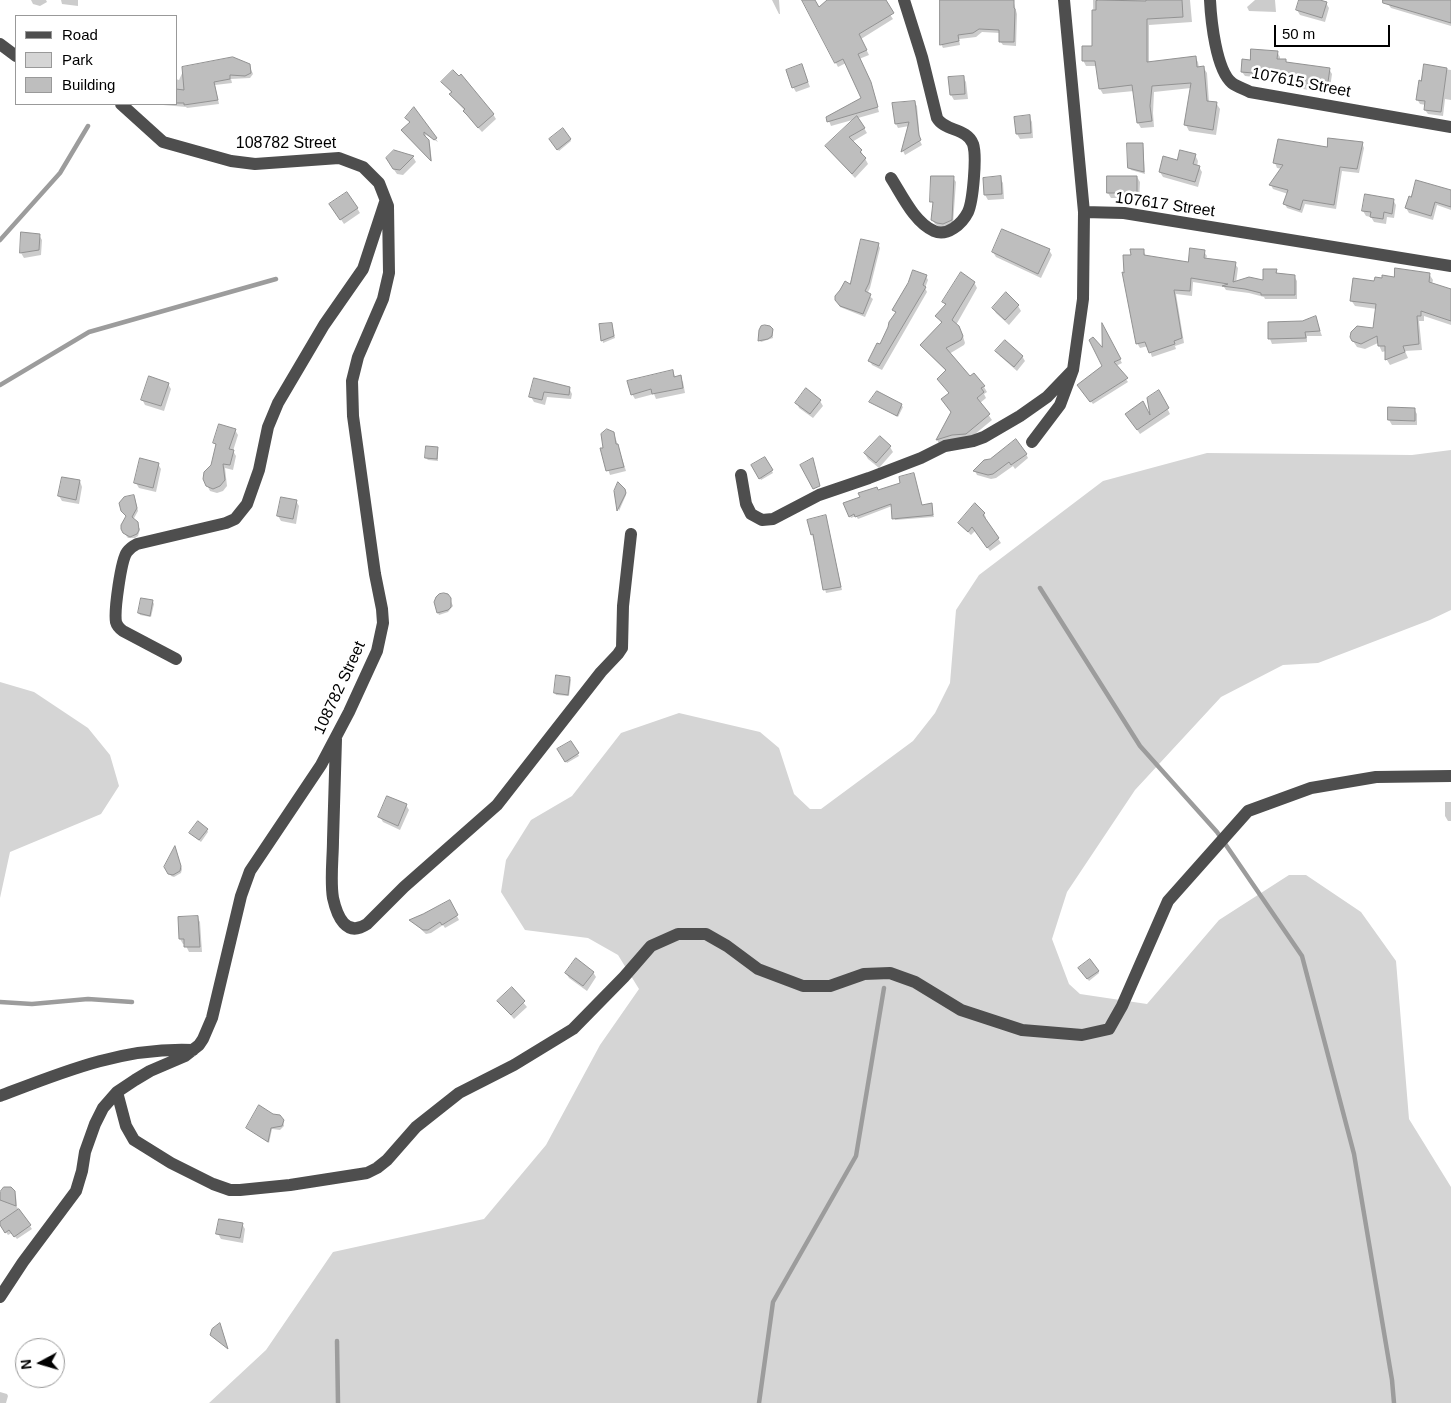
<!DOCTYPE html>
<style>
body{margin:0}
#map{position:relative;width:1451px;height:1403px;overflow:hidden;background:#fff;font-family:Helvetica,sans-serif}
canvas{display:block}
.legend{position:absolute;left:15px;top:15px;width:162px;height:90px;box-sizing:border-box;background:#fff;border:1px solid #999;margin:0;padding:6px 9px;list-style:none;font-size:15px;color:#000}
.legend li{display:flex;align-items:center;gap:10px;height:25px}
.legend b{width:25px;border:1px solid #999}
.north{position:absolute;left:15px;top:1338px;width:50px;height:50px;box-sizing:border-box;background:#fff;border:1px solid #999;border-radius:50%;rotate:264deg;font-size:14px;font-weight:700;line-height:20px;text-align:center;color:#000}
.north::after{content:'';display:block;margin:auto;width:18px;height:22px;background:#000;clip-path:polygon(50% 0,100% 100%,50% 72%,0 100%)}
.scale{position:absolute;left:1274px;top:25px;width:116px;height:22px;box-sizing:border-box;border:2px solid #000;border-top:0;padding-left:6px;font-size:15px;line-height:18px;white-space:nowrap;color:#000;-webkit-text-stroke:4px #fff;paint-order:stroke}
</style>
<div id="map">
<canvas width="1451" height="1403"></canvas>
<ul class="legend">
<li><b style="height:6px;background:#4e4e4e"></b>Road</li>
<li><b style="height:14px;background:#d5d5d5"></b>Park</li>
<li><b style="height:14px;background:#bebebe"></b>Building</li>
</ul>
<div class="north">N</div>
<div class="scale">50 m</div>
</div>
<script>
const c = document.querySelector('canvas').getContext('2d');
c.lineJoin = 'round';
function fillPath(path, color) {
  c.fillStyle = color;
  c.fill(path, 'evenodd');
}
function trace(path, color, width, dash) {
  c.strokeStyle = color;
  c.lineWidth = width;
  c.lineCap = dash ? 'butt' : 'round';
  c.setLineDash(dash || []);
  c.stroke(path);
}
function drawText(font, color, halo, rows, align = 'center') {
  c.font = font + ' Helvetica,sans-serif';
  c.lineWidth = 5;
  c.setLineDash([]);
  c.textBaseline = 'middle';
  c.strokeStyle = halo;
  c.fillStyle = color;
  for (const [text, x, y, turn = 0] of rows) {
    c.save();
    c.translate(x, y);
    c.rotate((+turn || 0) * Math.PI / 180);
    c.textAlign = isNaN(turn) ? turn : align;
    if (halo) c.strokeText(text, 0, 0);
    c.fillText(text, 0, 0);
    c.restore();
  }
}
fillPath(new Path2D(`
 M1451,450V610L1430,620L1318,663L1283,665L1221,697L1135,790L1067,892L1052,939L1069,984L1080,994L1147,1004L1219,920L1289,875H1306L1361,912L1396,961L1409,1119L1451,1187V1403H209L266,1350L333,1252L484,1219L546,1145L600,1045L639,989L618,955L588,938L525,930L501,892L506,860L531,820L572,796L621,733L679,713L760,732L779,748L794,794L810,809H821L913,741L935,713L950,683L956,610L979,575L1103,481L1207,453L1412,455Z
 M0,682L34,692L88,728L110,755L119,786L101,814L10,852L0,898Z`), '#d5d5d5');
fillPath(new Path2D(`
 M31,0H46L47,2L40,6L33,4Z
 M61,0H78V6L62,4Z
 M772,0H779L780,14H779Z
 M809,0H814L819,8L829,0H880L893,19L861,39L869,55L859,59L872,87L879,112L858,118L867,133L852,142L861,151L868,164L855,178L830,151L856,119L831,126L829,121L862,98L846,63L838,67L805,2Z
 M941,0H1013L1017,14L1016,46L1003,45L1000,41V33L982,32L976,37L959,39L960,45L943,48L941,44Z
 M1093,0H1190L1192,22L1149,25V63L1195,57L1198,62L1199,68L1203,67L1207,73L1209,102L1216,103L1220,109L1216,135L1189,131L1186,125L1191,88L1154,92L1153,113L1154,127L1141,128L1138,123L1134,91L1103,94L1100,89L1097,66H1086L1083,60L1094,47Z
 M1255,0H1275L1276,12L1249,11L1247,7Z
 M1300,0H1316L1326,3L1329,8L1325,22L1300,15L1297,10Z
 M1389,0H1451V26L1391,8L1388,4Z
 M1277,52L1280,57V61H1286L1287,63L1329,69L1332,74L1330,88L1302,84V86L1329,91V93L1303,89L1300,84H1282L1280,80L1245,76L1242,72L1251,62Z
 M249,65L253,74L250,78L231,79L232,83L215,85L219,104L187,108L186,107L163,105L162,104H176V79L179,80L184,69Z
 M1425,66L1451,70V100L1445,99L1443,116L1428,114L1425,110L1426,105L1420,104L1417,99Z
 M804,71L810,87L796,92L793,87Z
 M963,77L966,82L968,99L954,100L951,95L950,78Z
 M443,83L493,114L496,119L482,132L471,120L465,111L454,99L451,95L452,93Z
 M914,102L917,106L920,141L922,145L905,155L903,151L909,126L898,128L896,124Z
 M1029,116L1032,122L1033,138L1020,139L1017,134Z
 M407,118L436,139L438,142L426,135L425,138L430,145L432,162L405,134L411,123Z
 M550,139H570L571,141L559,151Z
 M1362,143L1364,148L1359,173L1342,171L1336,209L1305,204L1302,213L1287,208L1285,204L1288,194L1273,189L1271,185L1282,169L1277,168L1275,163Z
 M1142,144L1143,146L1145,174L1131,170L1129,167Z
 M394,152L413,157L416,162L403,175L397,174L390,164Z
 M1195,155L1198,161L1197,167H1199L1202,172L1198,187L1163,177L1160,172L1178,161Z
 M932,177L953,178L956,182L953,224L941,228L935,224L932,219L934,206L932,202Z
 M1137,177L1140,182L1139,201H1124L1123,198H1111L1108,193Z
 M1000,178L1003,183L1004,199L988,200L985,195Z
 M1451,192V210L1437,205L1433,220L1409,213L1406,208Z
 M1393,200L1396,205L1394,218L1387,217L1386,224L1374,222L1371,217L1366,216L1363,211Z
 M357,208L360,213L344,224L334,209Z
 M39,235L42,240L41,255L24,258L21,253Z
 M878,244L880,248L870,288L867,294L873,299L865,317L840,307L838,303Z
 M1049,250L1052,255L1041,278L996,257L993,252Z
 M1143,250L1146,256L1189,264L1204,252L1207,256L1206,259L1235,264L1238,268L1236,283L1264,282L1276,270L1278,275L1294,276L1297,281V299H1265L1264,297L1249,293L1226,290L1224,287L1193,282L1192,296L1176,294L1184,343L1175,346L1176,349L1152,357L1148,346L1140,348L1137,343L1125,275L1132,256Z
 M1429,274L1433,280L1432,284L1451,290V325L1424,316V321H1419L1422,350L1405,351L1408,358L1390,365L1387,360L1386,351L1382,352L1378,343L1365,349L1357,347L1353,341L1374,329L1377,309L1355,306L1351,300L1375,283L1395,278Z
 M926,276L928,280L925,288L927,292L882,370L872,365L870,361L880,346L896,314L894,310Z
 M974,282L977,288L956,325L962,333L965,343L964,345L949,354L969,378L984,387L987,392L984,394L986,398L980,403L992,420L969,439L940,445L937,440L952,413L942,400L950,394L939,380L947,372L925,350L922,345L942,324L937,316L946,306L943,302Z
 M1006,294L1018,306L1021,311L1009,325L996,313L993,308Z
 M1317,322L1322,336H1307V342L1272,344L1270,339L1269,323Z
 M612,324L615,338L603,343L600,326Z
 M1103,328L1122,363L1116,366L1128,382L1093,404L1080,388L1104,366Z
 M772,330L773,338L761,342L760,341Z
 M997,351L1022,356L1025,361L1017,371L1000,356Z
 M673,372L676,378L680,377L683,382L685,393L656,399L654,394L635,399L632,394Z
 M535,380L569,388L572,394L571,399L547,397L545,405L534,402L531,397Z
 M168,384L171,389L164,411L145,405L142,399Z
 M1159,392L1170,414L1140,434L1130,419L1152,420L1148,399Z
 M820,401L823,406L813,418L799,408L797,403Z
 M871,402L901,405L903,407L898,417Z
 M1414,409L1417,414V425H1392L1389,420Z
 M235,430L238,435L233,451L236,456L233,470L225,468L227,486L223,491L217,493L210,491L204,479L212,465L217,447L215,443Z
 M614,433L626,471L610,475L601,449H604Z
 M890,447L893,452L879,468L868,459L865,454Z
 M438,448V461L428,460L426,458Z
 M1026,454L1028,458L1015,469L1013,466L996,478L991,479L977,475L975,471Z
 M765,458L773,473L761,480L753,465Z
 M158,464L161,469L156,492L139,488L136,483Z
 M80,481L82,487L79,504L62,501L59,496Z
 M615,491L626,492V495L619,511Z
 M878,491L922,506L931,505L934,517L895,520L892,506L858,519L856,516L851,518L845,504Z
 M135,498L138,511L133,520L140,529L138,536L135,538H128L124,533Z
 M296,501L299,506L296,524L281,521L278,516Z
 M984,513L986,518L985,519L1001,543L990,551L975,531L971,535L959,523Z
 M826,517L842,590L826,593L812,534Z
 M450,599L453,606L448,612L439,615L438,613Z
 M153,602L154,604L151,617L140,615L139,613Z
 M570,678L571,680L569,696L556,695L555,693Z
 M571,742L579,756L567,763L559,750Z
 M1445,802H1451V821H1448L1445,816Z
 M406,805L409,810L400,830L383,822L380,817Z
 M207,830L208,832L201,842L192,835Z
 M176,850L182,869L181,873L174,877L171,876L166,867Z
 M449,901L459,920L445,928L443,925L431,933L426,934L411,920Z
 M197,917L200,922L202,952H189L185,944H183L180,939Z
 M1081,970L1098,971L1099,973L1089,981Z
 M593,972L596,977L587,991L569,978L566,973Z
 M512,989L527,1007L514,1019L499,1002Z
 M283,1120L284,1126L280,1130L272,1129L269,1143L248,1128Z
 M14,1192L16,1196L17,1207L32,1229L17,1239L12,1233L8,1235L0,1224V1193Z
 M242,1224L245,1229L243,1243L221,1239L218,1234Z
 M0,1392L7,1394L8,1396L6,1403H0Z`), '#0003');
trace(new Path2D(`
 M0,240L60,173L88,126
 M0,385L89,332L276,279
 M1040,588L1140,746L1217,832L1302,956L1354,1154L1392,1380L1394,1403
 M0,1002L32,1004L88,999L132,1002
 M337,1341L338,1403
 M759,1403L773,1302L856,1156L884,988`), '#9c9c9c', 4.5);
const building = new Path2D(`
 M802,0H815L819,7L827,0H886L894,13L859,34L867,50L858,54L871,82L878,107L827,122L826,117L861,98L843,59L835,63Z
 M940,0H1014V8L1015,9L1014,42H999V30L979,29L973,33L958,35L959,41L940,45Z
 M1099,0L1146,1V0H1182L1183,17L1147,19V62L1196,56L1197,67L1204,66L1207,101L1217,102L1213,130L1184,125L1191,83L1152,86L1150,106L1152,121L1137,123L1132,85L1099,89L1095,61H1082V46H1092V10H1096V1Z
 M1299,0H1320L1327,2L1322,18L1296,10Z
 M1383,0H1451V23L1383,3Z
 M1251,49L1278,51L1277,59H1286V62L1330,68L1327,89L1299,85L1300,79H1278V75L1241,72L1242,59L1250,60Z
 M233,57L250,64L251,73L245,76L230,75V79L214,82L218,100L184,105V103H176V89L184,90L182,67Z
 M802,64L808,82L792,88L786,70Z
 M1424,64L1447,68L1441,112L1424,110L1425,101L1416,100L1419,80L1421,81Z
 M453,70L459,76L461,74L494,114L478,128L467,115L463,111L465,109L449,94L452,92L441,82Z
 M964,76L965,94L950,95L948,77Z
 M915,101L919,135L921,140L901,152L909,122L895,124L892,103Z
 M414,107L437,138L434,140L424,132V135L429,140L431,161L401,130L410,122L405,118Z
 M1030,115L1031,133L1016,134L1014,117Z
 M857,116L865,128L849,137L862,150L860,152L866,158L852,174L825,146Z
 M563,128L571,139L557,150L549,139Z
 M1328,138L1363,142L1357,169L1340,167L1334,205L1303,200L1300,210L1283,204L1288,190L1269,185L1283,165L1273,163L1278,139L1327,147Z
 M1127,143H1143L1144,172L1128,168Z
 M394,150L414,156L400,170L393,169L386,158Z
 M1180,150L1196,154L1193,164L1200,166L1195,182L1159,172L1163,156L1177,160Z
 M931,176H954L952,220L943,224L937,223L931,220L933,202H930Z
 M1001,176L1002,194L984,195L983,178Z
 M1107,176H1137V196H1120V193H1107Z
 M1416,180L1451,190V207L1435,202L1431,216L1405,208L1409,196L1411,197Z
 M347,192L358,208L340,220L329,204Z
 M1365,194L1394,199L1392,214L1384,212L1383,219L1370,217L1371,212L1362,211Z
 M1002,229L1050,249L1038,274L992,252Z
 M21,232L40,234L39,250L20,253Z
 M861,239L879,243L869,283L865,291L871,294L863,314L840,306L835,300V296L840,290L845,281L850,284Z
 M1190,248L1205,250L1204,258L1236,262L1233,282L1249,277L1263,280V269H1277L1276,273L1295,275V295H1261V293L1245,289L1222,286L1228,284L1191,278L1190,291L1174,290L1182,338L1174,341L1175,344L1149,353L1145,342L1136,344L1122,272L1124,273L1123,255H1131L1130,249H1144V255L1188,262Z
 M1395,268L1430,273L1429,282L1451,289V321L1421,311V316H1417L1419,344L1403,346L1405,352L1385,360V346H1378L1377,336L1361,344L1352,341L1350,337L1351,332L1357,326L1373,328L1376,304L1350,301L1353,278L1374,281L1375,277L1382,278V275L1394,277Z
 M913,270L927,275L923,285L926,287L879,366L868,361L877,343L880,344L888,327L889,322L896,312L892,310L908,283Z
 M961,272L975,282L952,320L959,326L963,336L961,340L946,348L970,376L974,373L985,386L981,388L984,392L977,398L990,414L966,434L952,435L936,440L951,412L941,399L949,393L937,379L946,370L920,345L942,322L935,316L946,304L942,302Z
 M1006,292L1019,305L1005,320L992,308Z
 M1316,316L1320,331L1305,332L1306,338L1268,339V322L1302,321Z
 M612,323L614,336L601,341L599,324Z
 M1102,323L1121,359L1114,362L1128,378L1090,402L1077,385L1102,366L1089,340L1093,337L1102,347Z
 M765,325L770,326L773,329L772,336L768,339L758,341L759,330L761,326Z
 M1005,340L1023,356L1014,367L995,351Z
 M673,370L674,377L681,375L683,388L652,394L651,389L631,395L627,381Z
 M149,376L169,383L161,406L141,400Z
 M534,378L570,387L569,395L544,392L542,400L529,397Z
 M806,388L821,400L810,414L795,403Z
 M1159,390L1169,408L1137,430L1125,414L1143,401L1150,415L1147,398Z
 M877,391L902,404L897,416L869,402Z
 M1388,407L1415,408V421L1388,420Z
 M219,424L236,429L229,449L234,450L230,465L223,464L225,480L220,486L213,489L206,486L203,479L204,472L211,465L216,444L213,443Z
 M607,429L614,432L616,444H618L624,467L606,471L600,448H603L601,434Z
 M880,436L891,446L876,463L864,453Z
 M1016,439L1027,454L1011,465L1009,462L993,474L988,475L973,471L984,460L990,459Z
 M426,446L438,447L437,459L425,458Z
 M765,457L773,470L759,479L751,465Z
 M140,458L159,463L153,488L134,483Z
 M813,458L820,486L813,489L800,465Z
 M914,473L922,505L932,503L933,515L892,519L891,504L855,517L854,514L849,517L843,503L860,497L858,493L877,487L878,490L900,483L899,477Z
 M62,477L80,480L76,500L58,496Z
 M618,482L625,489L626,493L617,511L614,491Z
 M134,495L137,508L132,517L138,522L139,530L137,534L130,537L123,533L121,529V525L126,516L121,511L119,503L124,497Z
 M281,497L297,500L293,519L277,516Z
 M975,503L985,513L983,515L999,538L987,548L972,527L968,532L958,523Z
 M826,515L841,587L823,590L813,534L811,535L807,520Z
 M444,593L448,594L451,598V607L448,610L437,613L434,602L436,597L439,594Z
 M141,598L153,600L150,616L138,613Z
 M556,675L570,677L568,695L554,693Z
 M571,741L579,753L565,762L557,749Z
 M387,796L407,804L398,826L378,817Z
 M198,821L208,829L199,840L189,833Z
 M175,846L181,866L180,871L173,875L168,874L164,867Z
 M450,900L458,915L442,925L440,922L428,930H423L409,920L423,914Z
 M198,916L200,947H184V939H179L178,917Z
 M576,958L594,972L583,986L565,973Z
 M1090,959L1099,971L1087,979L1078,968Z
 M512,987L525,1001L511,1015L497,1001Z
 M259,1105L273,1114L280,1115L284,1120L282,1126L271,1128L268,1142L246,1128Z
 M4,1187H11L15,1191L16,1206L0,1200V1192Z
 M19,1209L31,1225L14,1237L9,1230L5,1233L0,1225V1222Z
 M219,1219L243,1223L240,1238L216,1234Z
 M220,1323L228,1349L210,1335L212,1329Z`);
fillPath(building, '#bebebe');
trace(building, '#929292', 1);
trace(new Path2D(`
 M1064,0L1084,212L1124,213L1451,266
 M1210,0C1211,20 1216,70 1232,83C1237,87 1245,89 1250,92L1451,127
 M0,44L16,56
 M891,178C902,195 914,222 934,231C947,237 962,224 968,212C973,201 977,156 973,144C967,128 944,131 937,118L922,57L904,0
 M1032,442L1060,405L1073,370L1083,299L1084,212
 M741,475L746,504L751,514L762,520L773,519L819,495L869,478L921,458L945,446L973,441L984,437L1020,416L1047,397L1073,370
 M176,659L123,631C119,628 117,626 116,622C114,611 121,560 127,552C130,548 133,546 137,544L226,523L235,519L247,504L259,470L268,427L278,403L324,325L363,269L385,202
 M336,739C335,772 334,806 333,840C333,858 330,880 333,898C337,916 346,938 367,924L404,887L497,805L601,672L618,654L622,648L623,606L631,534
 M117,1092L126,1126L134,1140L171,1163L213,1184L230,1190H240L290,1185L367,1173L377,1168L387,1160L416,1127L459,1093L514,1065L573,1029L624,977L651,946L678,934H706L727,946L758,969L803,986H830L864,974L890,973L915,982L961,1010L1022,1030L1082,1035L1109,1029L1122,1006L1168,901L1248,811L1311,788L1376,777L1451,776
 M0,1096C65,1071 123,1047 193,1050
 M0,1297L23,1262L76,1191L82,1171L85,1152L95,1124L103,1108L117,1092L135,1080L150,1071L185,1056L199,1045L203,1039L212,1018L241,896L250,871L321,765L349,712L377,651L383,623L382,609L375,574L353,416L352,381L358,357L383,299L389,273L388,206L379,183L363,167L339,158L255,164L231,161L163,142L121,104`), '#4e4e4e', 12);
drawText('16px', '#000', '#fff', [
 ["107615 Street",1301,83,11],
 ["108782 Street",286,144],
 ["107617 Street",1165,205,8],
 ["108782 Street",340,688,-65]
]);
</script>
